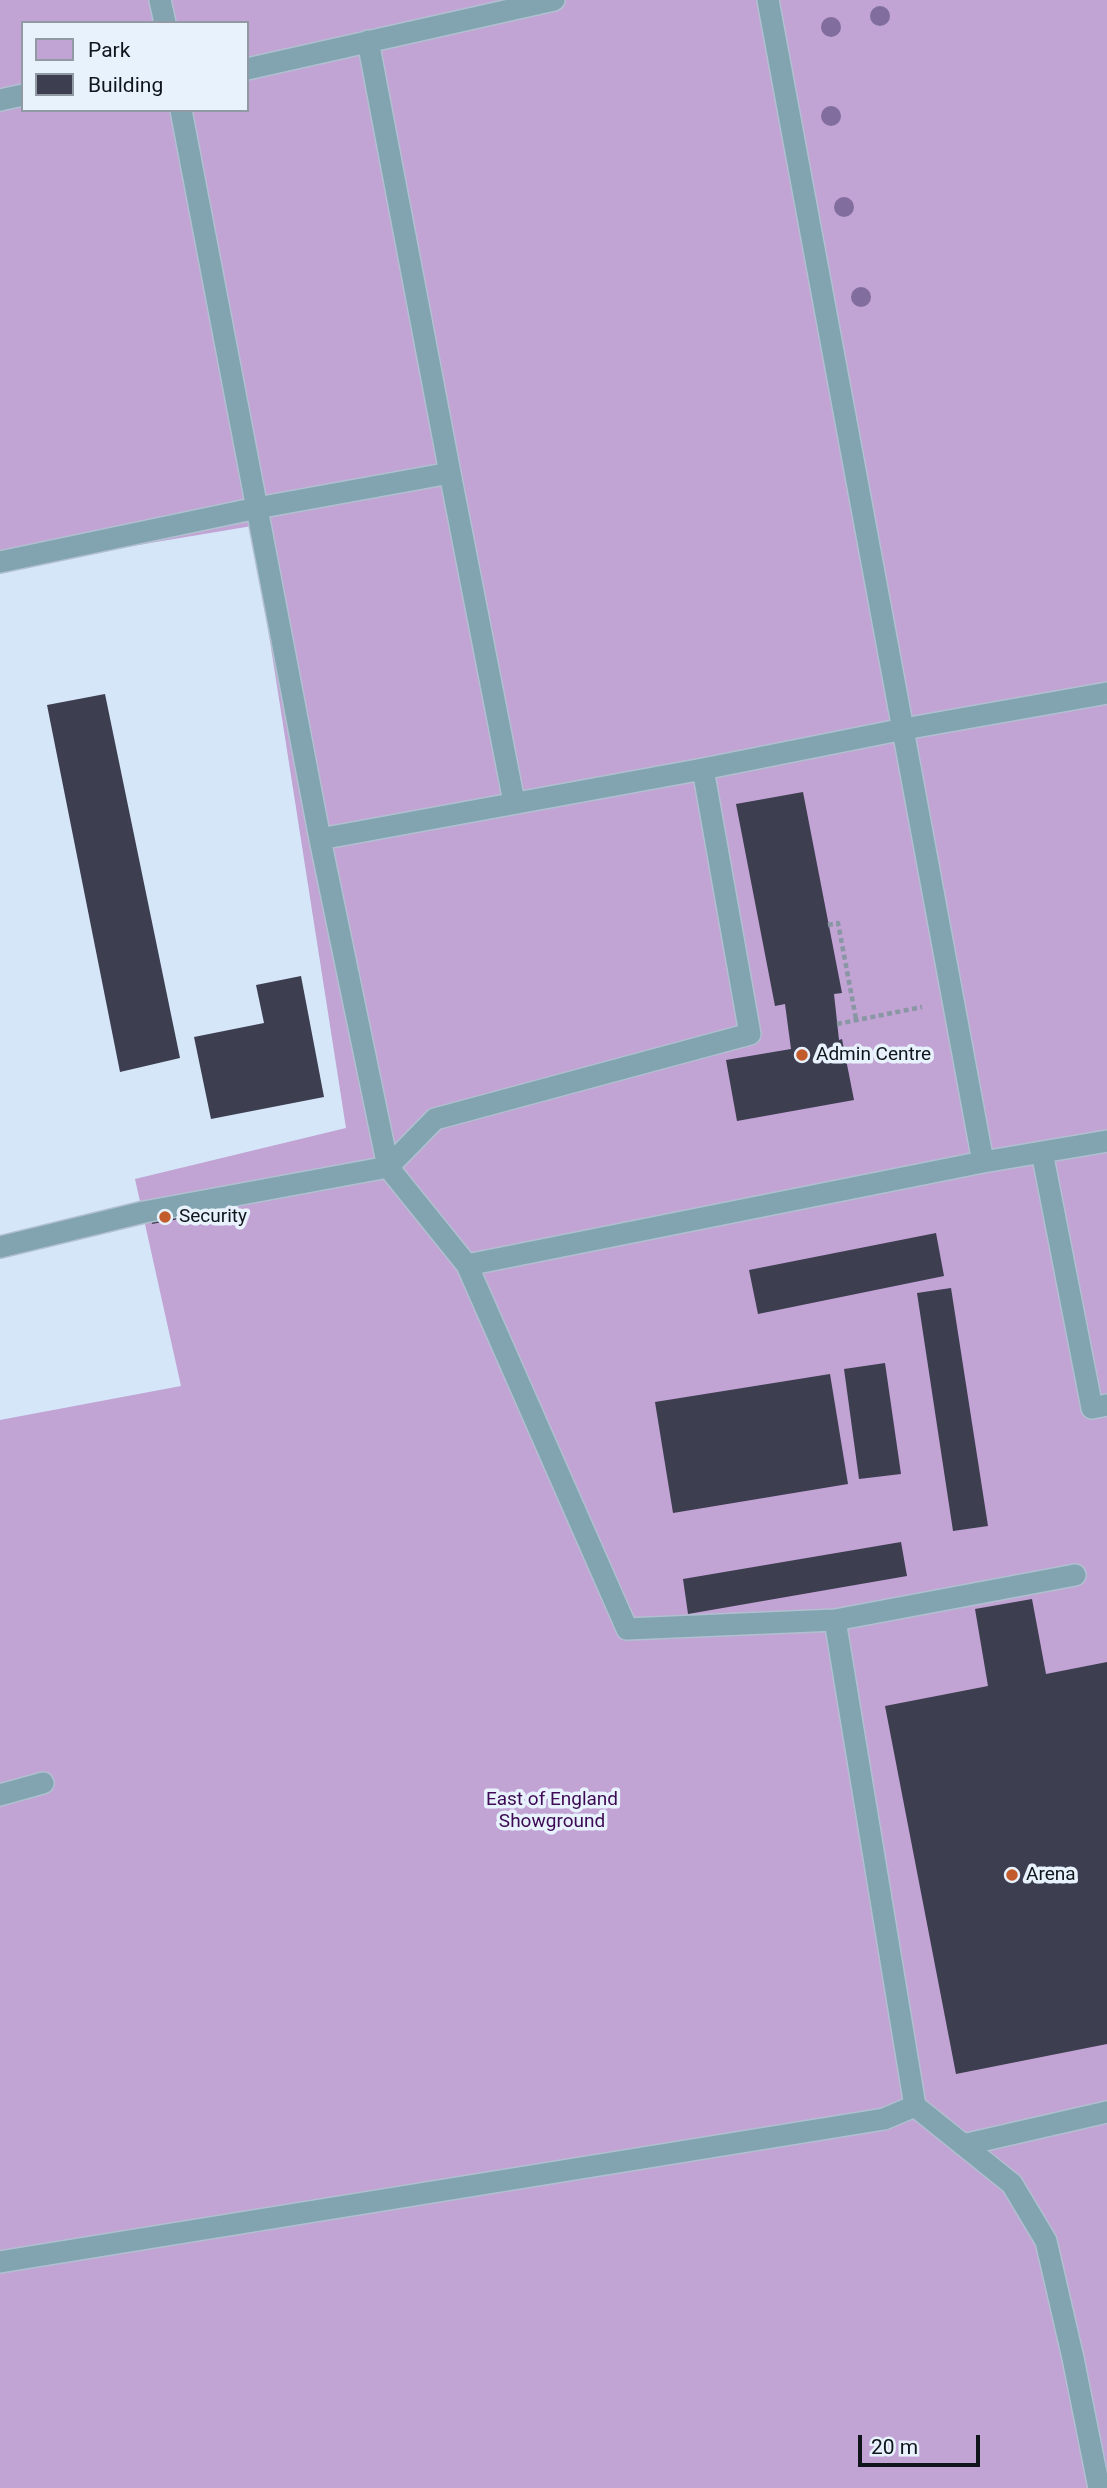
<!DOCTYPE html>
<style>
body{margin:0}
#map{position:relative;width:1107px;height:2488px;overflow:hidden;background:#d5e6f8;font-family:Roboto,sans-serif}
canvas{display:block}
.legend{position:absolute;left:21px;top:21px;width:228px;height:91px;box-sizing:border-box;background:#e8f2fd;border:2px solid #919aa3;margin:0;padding:9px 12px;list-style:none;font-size:21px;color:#0f151b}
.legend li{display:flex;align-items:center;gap:14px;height:35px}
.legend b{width:35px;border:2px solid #919aa3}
.scale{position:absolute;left:858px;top:2435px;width:122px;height:32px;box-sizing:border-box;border:4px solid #0f151b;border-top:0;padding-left:9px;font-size:21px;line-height:24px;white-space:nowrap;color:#0f151b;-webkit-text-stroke:5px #e8f2fd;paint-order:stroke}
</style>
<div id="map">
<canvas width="1107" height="2488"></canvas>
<ul class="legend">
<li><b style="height:19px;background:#c1a3d4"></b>Park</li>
<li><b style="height:19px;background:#3d3e50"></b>Building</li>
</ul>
<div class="scale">20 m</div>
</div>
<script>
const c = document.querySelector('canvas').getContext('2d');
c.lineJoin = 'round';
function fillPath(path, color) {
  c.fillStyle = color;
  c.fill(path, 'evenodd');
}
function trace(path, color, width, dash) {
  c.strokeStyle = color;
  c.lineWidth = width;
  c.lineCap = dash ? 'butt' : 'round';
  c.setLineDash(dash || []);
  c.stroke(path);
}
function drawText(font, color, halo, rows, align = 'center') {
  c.font = font + ' Roboto,sans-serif';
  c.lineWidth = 7;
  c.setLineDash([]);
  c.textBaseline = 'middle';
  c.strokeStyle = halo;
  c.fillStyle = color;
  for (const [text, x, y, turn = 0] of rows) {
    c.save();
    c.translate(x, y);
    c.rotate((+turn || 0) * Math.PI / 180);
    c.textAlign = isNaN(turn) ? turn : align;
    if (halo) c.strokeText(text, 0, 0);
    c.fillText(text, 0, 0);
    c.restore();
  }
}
fillPath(new Path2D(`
 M0,0H1107V2488H0V1420L181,1386L135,1179L346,1128L252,526L0,568ZM23,23H247V110H23Z`), '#c1a3d4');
fillPath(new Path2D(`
 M105,694L180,1058L120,1072L47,705Z
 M803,792L842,993L834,994L839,1040L842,1039L854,1100L737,1121L726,1060L791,1049L785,1004L775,1006L736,804Z
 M301,976L324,1097L211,1119L194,1037L264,1023L256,985Z
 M178,1210L179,1219L152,1224L150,1215Z
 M936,1233L944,1276L758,1314L749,1270Z
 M951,1288L988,1526L953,1531L917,1293Z
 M885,1363L901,1474L859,1479L844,1369Z
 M830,1374L848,1484L673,1513L655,1402Z
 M901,1542L907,1576L688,1614L683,1579Z
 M1032,1599L1046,1674L1107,1662V2044L956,2074L885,1706L988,1686L975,1609Z`), '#3d3e50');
const lane = new Path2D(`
 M160,0L165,23
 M768,0L983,1162
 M368,41L450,473
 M247,69L554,0
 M0,100L23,95
 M0,562L257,508L450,473L514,802
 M320,839L703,769L904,729L1107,693
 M1042,1152L1092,1408L1107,1405
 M0,1247L144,1212L388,1167L435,1119L750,1034L703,769
 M467,1265L983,1162L1107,1141
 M835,1620L1075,1575
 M0,1795L43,1783
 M915,2106L1012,2184L1046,2241L1073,2358L1099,2488
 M963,2145L1107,2112
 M0,2262L884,2119L915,2106L835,1620L627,1629L467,1265L388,1167L320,839L181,110`);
trace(lane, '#b1c0d0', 24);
trace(new Path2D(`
 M828,925L838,923L856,1019
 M837,1024L922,1007`), '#8996a3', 4.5, [5, 3.5]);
trace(lane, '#81a4b0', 21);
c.fillStyle = '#816d9e';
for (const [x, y] of [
 [880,16],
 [831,27],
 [831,116],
 [844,207],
 [861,297]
]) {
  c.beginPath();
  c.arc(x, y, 10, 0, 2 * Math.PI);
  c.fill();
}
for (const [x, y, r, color] of [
 [802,1055,7,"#c25c2d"],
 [165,1217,7,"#c25c2d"],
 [1012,1875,7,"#c25c2d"]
]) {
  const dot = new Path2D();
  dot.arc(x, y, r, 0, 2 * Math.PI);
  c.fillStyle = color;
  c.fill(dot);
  trace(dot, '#e8f2fd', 2.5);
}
drawText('19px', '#0f151b', '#e8f2fd', [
 ["Admin Centre",816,1055],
 ["Security",179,1217],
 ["Arena",1026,1875]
], 'left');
drawText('19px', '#3d0a54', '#e8f2fd', [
 ["East of England",552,1800],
 ["Showground",552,1822]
]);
</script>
